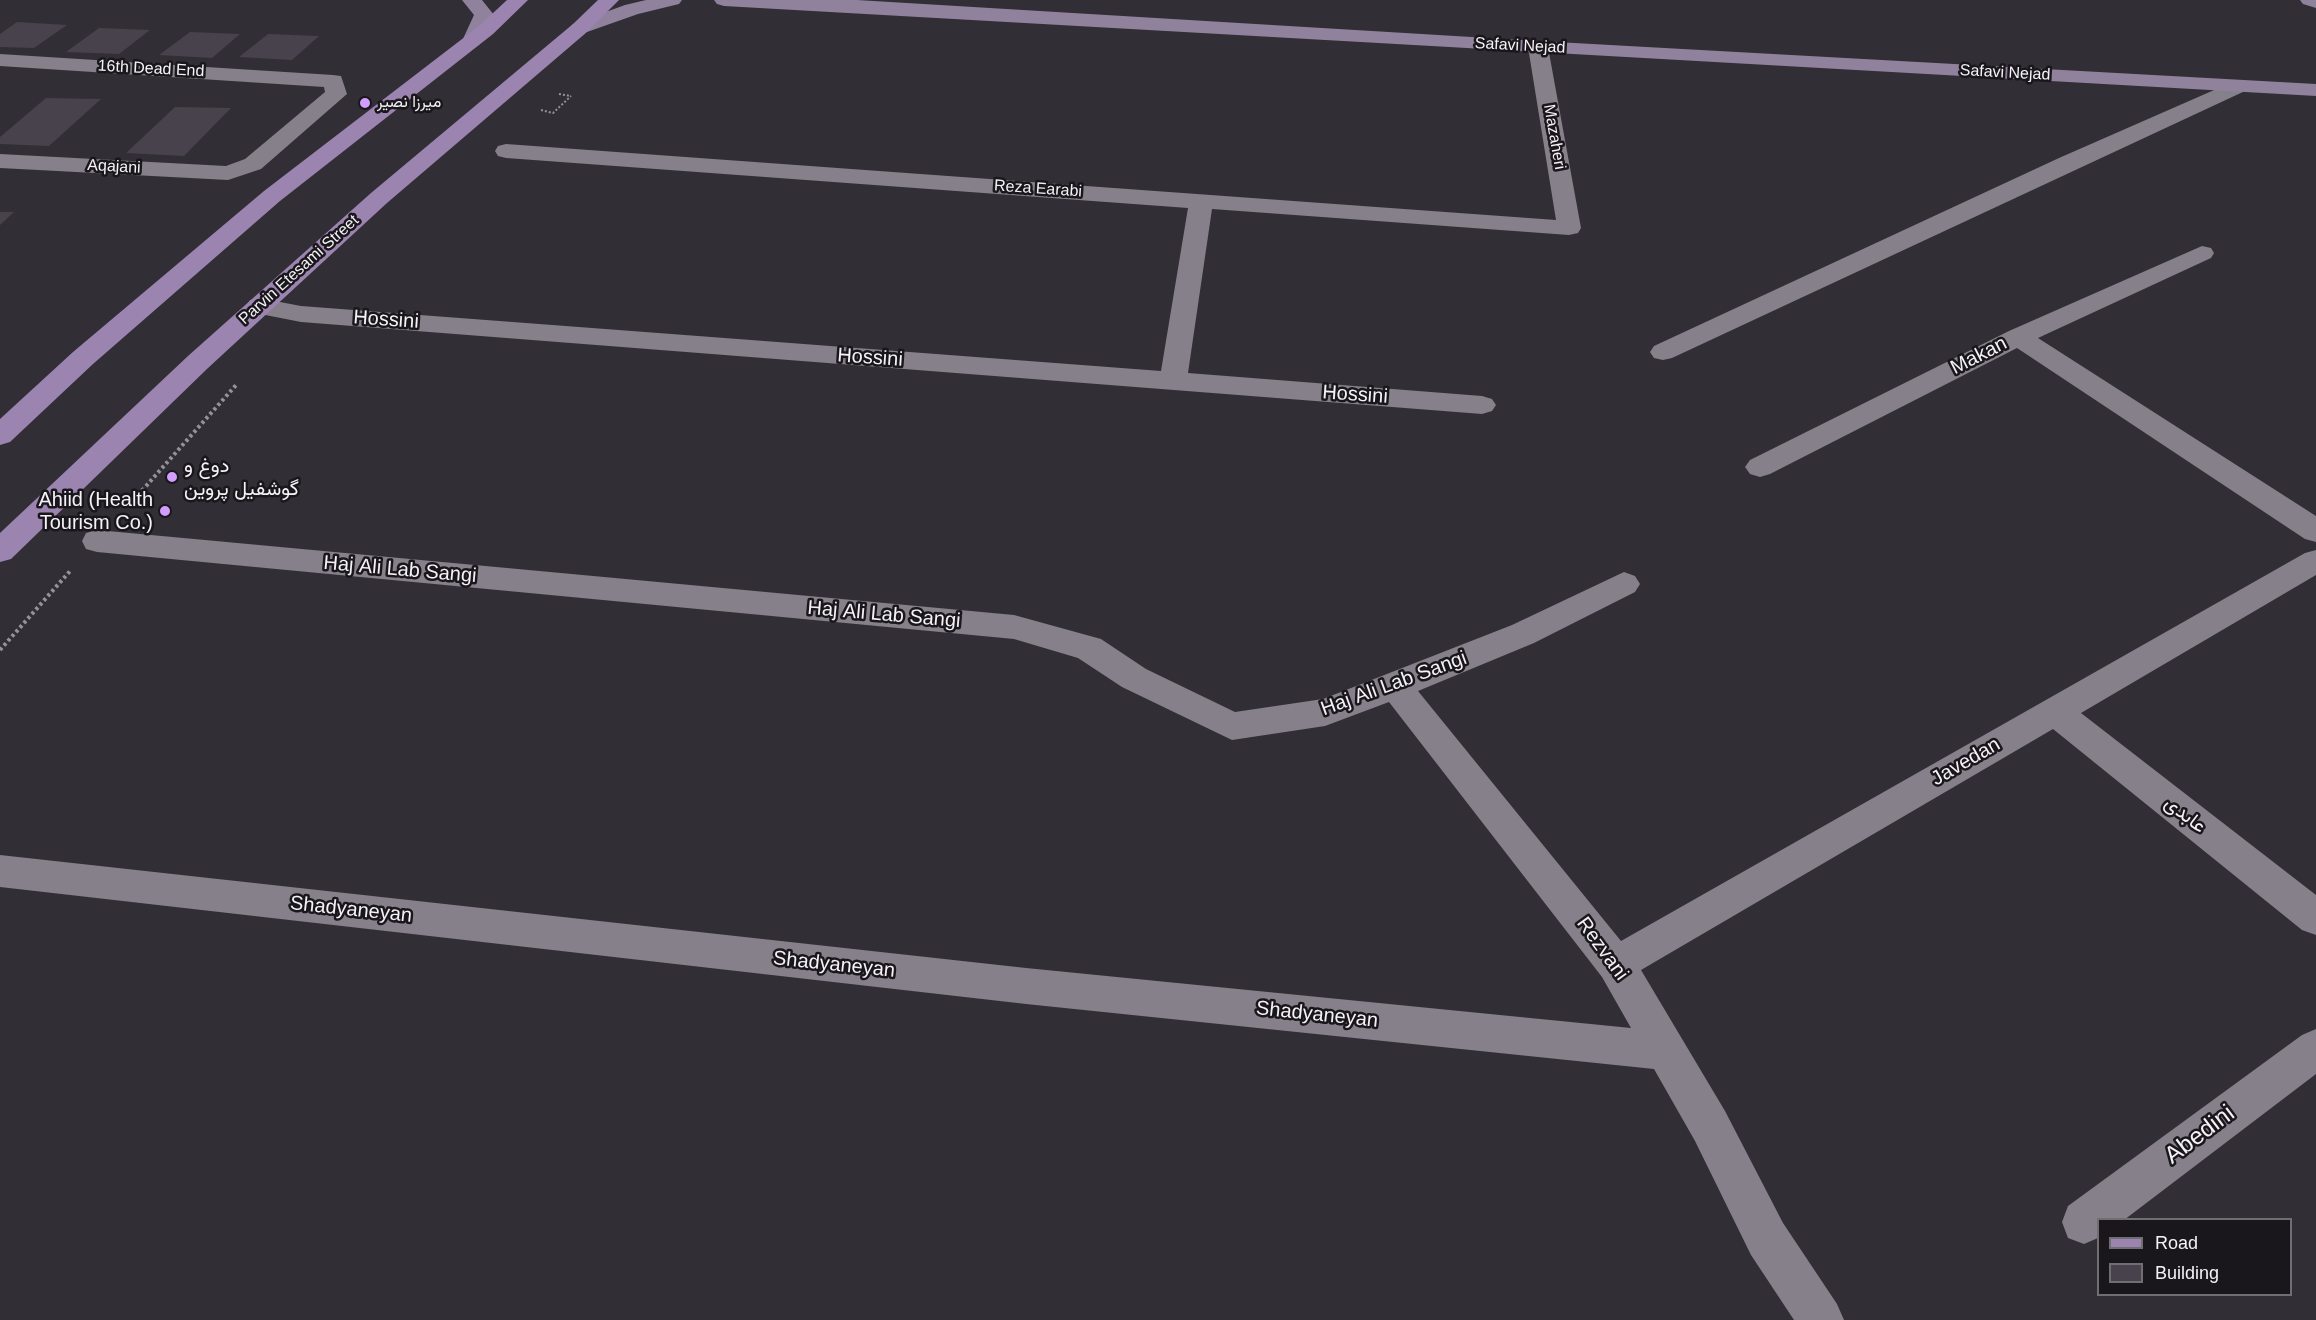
<!DOCTYPE html>
<meta charset="utf-8">
<style>
body{margin:0}
#map{position:relative;width:2316px;height:1320px;overflow:hidden;background:#322e36;font-family:Helvetica,sans-serif}
canvas{display:block}
.legend{position:absolute;left:2097px;top:1218px;width:195px;height:78px;box-sizing:border-box;background:#19171b;border:2px solid #716e73;margin:0;padding:8px 10px;list-style:none;font-size:18px;color:#f4f1f7}
.legend li{display:flex;align-items:center;gap:12px;height:30px}
.legend b{width:30px;border:2px solid #716e73}
</style>
<div id="map">
<canvas width="2316" height="1320"></canvas>
<ul class="legend">
<li><b style="height:8px;background:#9c84b0"></b>Road</li>
<li><b style="height:16px;background:#47424b"></b>Building</li>
</ul>
</div>
<script>
const c = document.querySelector('canvas').getContext('2d');
c.lineJoin = 'round';
function fillPath(path, color) {
  c.fillStyle = color;
  c.fill(path, 'evenodd');
}
function trace(path, color, width, dash) {
  c.strokeStyle = color;
  c.lineWidth = width;
  c.lineCap = dash ? 'butt' : 'round';
  c.setLineDash(dash || []);
  c.stroke(path);
}
function drawText(font, color, halo, rows, align = 'center') {
  c.font = font + ' Helvetica,Vazirmatn,sans-serif';
  c.lineWidth = 5;
  c.setLineDash([]);
  c.textBaseline = 'middle';
  c.strokeStyle = halo;
  c.fillStyle = color;
  for (const [text, x, y, turn = 0] of rows) {
    c.save();
    c.translate(x, y);
    c.rotate((+turn || 0) * Math.PI / 180);
    c.textAlign = isNaN(turn) ? turn : align;
    if (halo) c.strokeText(text, 0, 0);
    c.fillText(text, 0, 0);
    c.restore();
  }
}
fillPath(new Path2D(`
 M17,22L67,25L34,48L0,47V34Z
 M99,28L150,30L119,54L66,52Z
 M190,32L240,34L212,58L159,55Z
 M268,34L319,36L292,60L239,57Z
 M46,98L101,99L49,146L0,144V137Z
 M175,107L231,108L184,156L126,153Z
 M0,212H14L0,225Z`), '#47424b');
trace(new Path2D(`
 M559,94L571,96
 M541,110L553,113L571,96`), '#959299', 2, [2, 2]);
trace(new Path2D(`
 M130,504L237,384
 M0,650L71,570`), '#959299', 4, [3, 3]);
fillPath(new Path2D(`
 M1538,41L1545,43L1548,47L1581,228L1578,233L1569,235L1212,209L1188,373L1482,396L1492,399L1496,405L1492,411L1482,414L301,322L250,312L246,306L250,300L259,298L301,306L1161,371L1188,208L506,158L498,156L495,151L498,146L506,144L1556,220L1528,47L1531,43Z
 M0,54L333,75L341,76L347,94L261,169L228,180L0,168V154L226,166L245,159L325,92L324,87L0,66Z
 M2237,80L2245,81L2248,86L2245,91L1672,358L1663,360L1654,358L1650,352L1654,346L2059,158Z
 M2202,246L2211,248L2214,253L2211,258L2038,338L2316,516V542L2305,539L2017,348L1770,474L1760,477L1750,474L1745,467L1750,460L2009,331Z
 M97,530L1014,615L1101,639L1146,669L1235,712L1323,699L1512,625L1624,572L1635,576L1640,584L1635,592L1534,643L1418,691L1621,941L2305,553L2316,550V575L2081,713L2316,895V935L2302,930L2053,729L1641,970L1725,1111L1783,1223L1837,1304L1844,1320H1794L1751,1255L1695,1141L1654,1069L1026,1004L0,887V855L1026,968L1631,1028L1602,977L1389,702L1325,726L1232,740L1122,687L1078,658L1014,639L97,552L86,549L82,541L86,533Z
 M2316,1029V1074L2124,1220H2098V1238L2084,1244L2068,1238L2062,1222L2068,1206L2302,1035Z`), '#85808a');
fillPath(new Path2D(`
 M462,0H482L494,15L479,45L472,47L465,45L462,41L474,15Z
 M646,0H682L679,4L638,14L587,32H573L570,28L573,24L625,5Z
 M714,0H857L1538,41L2316,84V96L724,6L717,4Z
 M2300,0H2316V8L2303,4Z`), '#90829d');
fillPath(new Path2D(`
 M507,0H528L493,34L280,201L93,364L10,442L0,445V419L73,352L264,191L479,26Z
 M598,0H619L587,32L387,203L208,368L11,559L0,562V533L188,356L371,193L573,24Z`), '#9c84b0');
for (const [x, y, r, color] of [
 [365,103,6,"#d29dfd"],
 [172,477,6,"#d29dfd"],
 [165,511,6,"#d29dfd"]
]) {
  const dot = new Path2D();
  dot.arc(x, y, r, 0, 2 * Math.PI);
  c.fillStyle = color;
  c.fill(dot);
  trace(dot, '#19171b', 2);
}
drawText('16px', '#f4f1f7', '#19171b', [
 ["Safavi Nejad",1520,46,3],
 ["16th Dead End",151,69,3],
 ["Safavi Nejad",2005,73,3],
 ["Mazaheri",1554,137,80],
 ["Aqajani",114,167,3],
 ["Reza Earabi",1038,189,4],
 ["Parvin Etesami Street",299,270,-42]
]);
drawText('16px', '#f4f1f7', '#19171b', [
 ["میرزا نصیر",377,103]
], 'left');
drawText('20px', '#f4f1f7', '#19171b', [
 ["Hossini",386,320,4],
 ["Makan",1979,356,-27],
 ["Hossini",870,358,4],
 ["Hossini",1355,395,4],
 ["Haj Ali Lab Sangi",400,570,5],
 ["Haj Ali Lab Sangi",884,615,5],
 ["Haj Ali Lab Sangi",1394,684,-20],
 ["Javedan",1966,762,-30],
 ["عابدی",2185,815,38],
 ["Shadyaneyan",351,910,6],
 ["Rezvani",1602,949,54],
 ["Shadyaneyan",834,965,6],
 ["Shadyaneyan",1317,1015,6]
]);
drawText('20px', '#f4f1f7', '#19171b', [
 ["دوغ و",184,466],
 ["گوشفیل پروین",184,489],
 ["Ahiid (Health",153,500,"right"],
 ["Tourism Co.)",153,523,"right"]
], 'left');
drawText('24px', '#f4f1f7', '#19171b', [
 ["Abedini",2200,1135,-37]
]);
</script>
